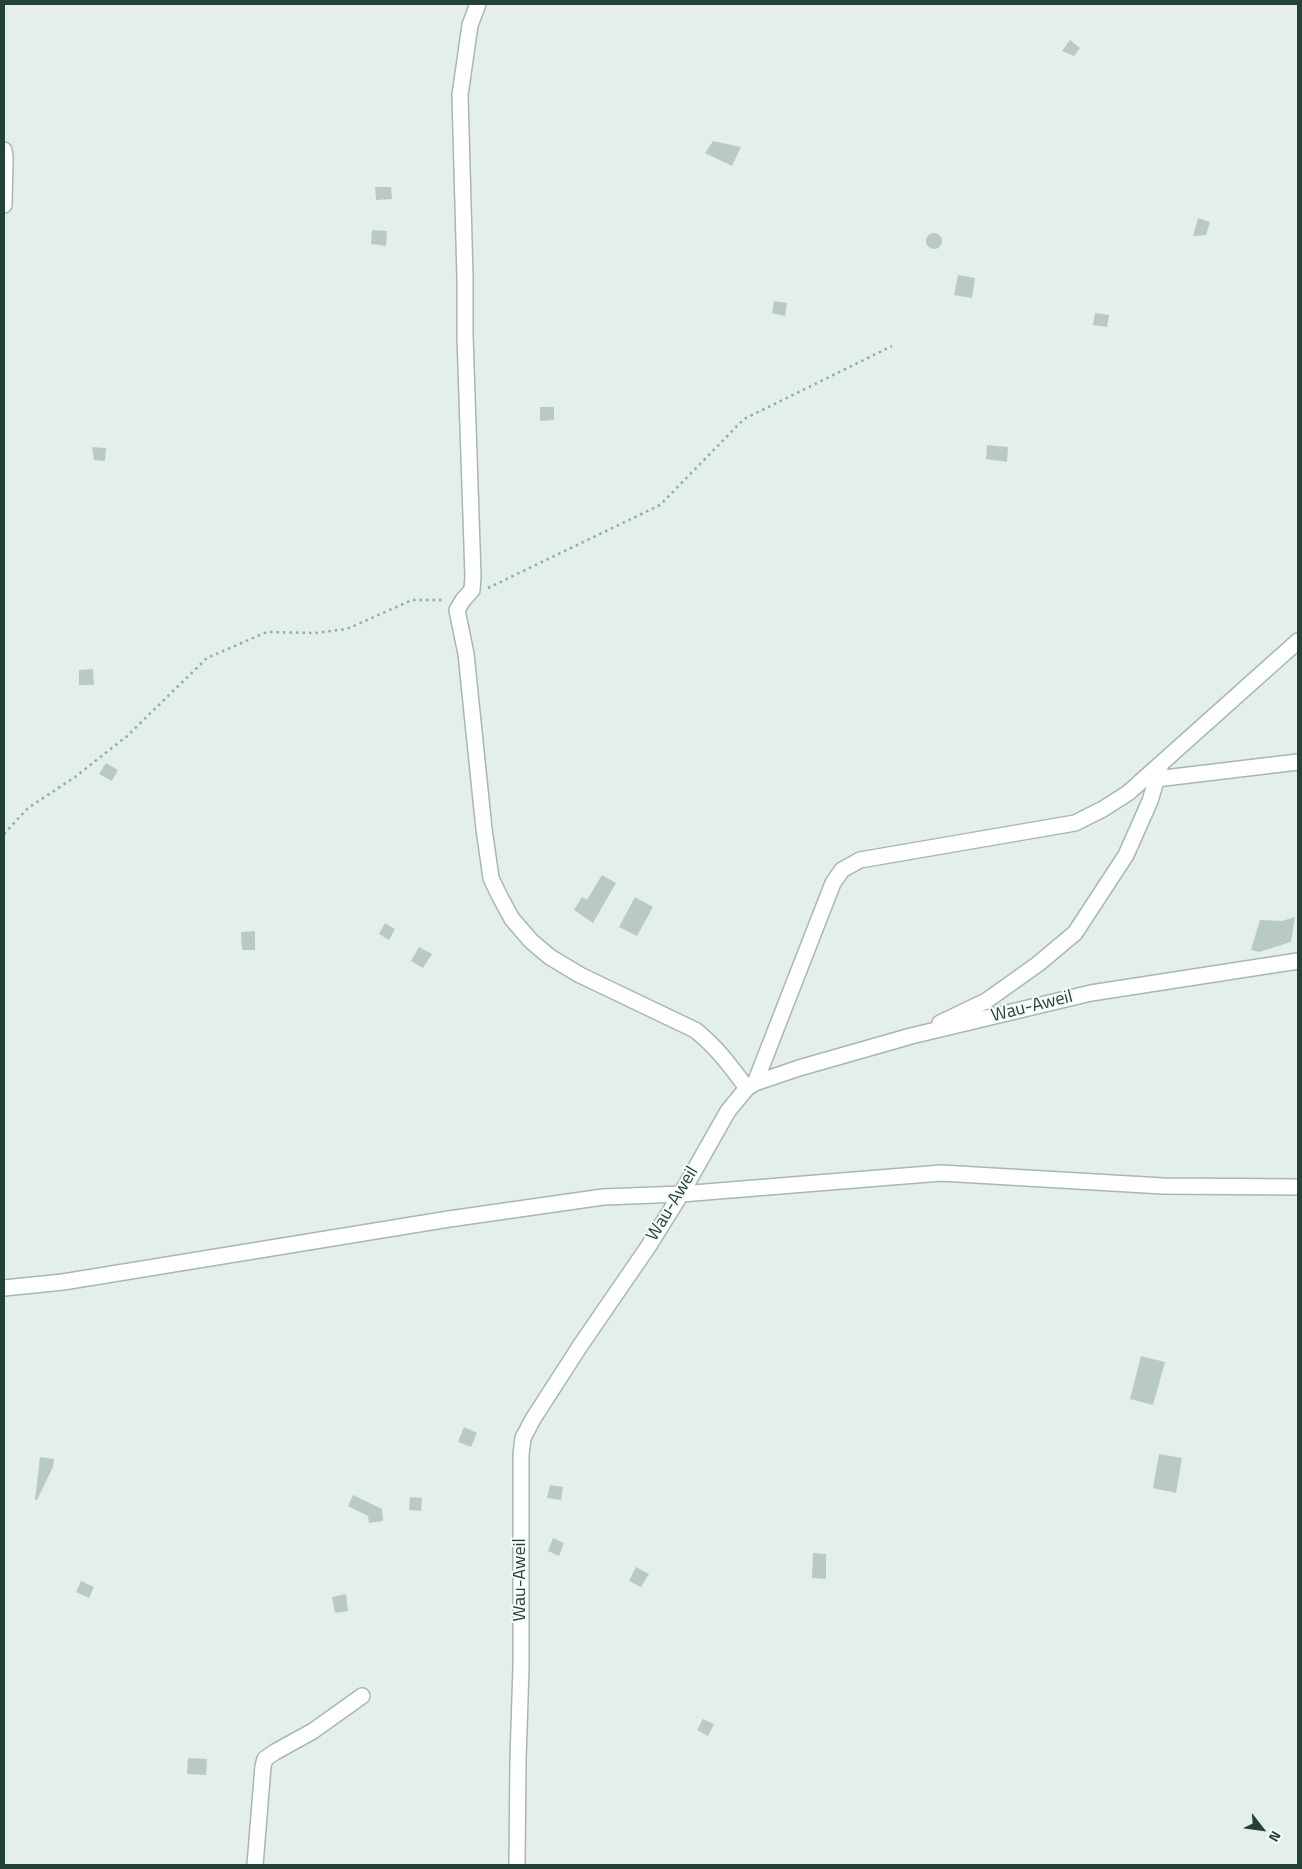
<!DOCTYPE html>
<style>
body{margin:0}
#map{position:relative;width:1302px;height:1869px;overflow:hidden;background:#e4efea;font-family:"Titillium Web",sans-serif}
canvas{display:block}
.frame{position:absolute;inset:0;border:5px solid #224238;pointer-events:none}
.north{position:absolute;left:1237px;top:1804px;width:50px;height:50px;-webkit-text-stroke:4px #f6fbf8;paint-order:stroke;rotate:120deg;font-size:14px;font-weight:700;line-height:20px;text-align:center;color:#224238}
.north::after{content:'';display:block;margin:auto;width:18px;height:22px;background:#224238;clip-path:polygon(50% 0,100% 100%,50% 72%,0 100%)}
</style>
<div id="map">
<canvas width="1302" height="1869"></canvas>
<div class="frame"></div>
<div class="north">N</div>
</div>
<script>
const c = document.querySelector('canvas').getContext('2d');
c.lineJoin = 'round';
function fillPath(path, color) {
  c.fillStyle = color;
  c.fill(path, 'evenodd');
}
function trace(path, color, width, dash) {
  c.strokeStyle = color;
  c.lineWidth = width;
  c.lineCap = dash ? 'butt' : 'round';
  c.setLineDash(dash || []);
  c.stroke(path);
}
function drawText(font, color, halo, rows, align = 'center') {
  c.font = font + ' "Titillium Web",sans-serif';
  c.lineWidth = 4;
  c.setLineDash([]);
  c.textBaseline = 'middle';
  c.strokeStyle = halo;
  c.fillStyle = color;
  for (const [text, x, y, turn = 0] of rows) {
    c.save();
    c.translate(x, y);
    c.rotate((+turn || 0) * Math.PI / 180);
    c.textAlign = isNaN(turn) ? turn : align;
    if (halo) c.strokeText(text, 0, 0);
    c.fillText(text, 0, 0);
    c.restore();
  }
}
fillPath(new Path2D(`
 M1070,40L1080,48L1074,56L1062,51Z
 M713,141L741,147L732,166L705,153Z
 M375,187H391L392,199L376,200Z
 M1198,218L1210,222L1206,235L1193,236Z
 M372,230L387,231L386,246L371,244Z
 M926 241a8 8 0 1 1 16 0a8 8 0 1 1-16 0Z
 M958,275L975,278L972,298L954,295Z
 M774,301L787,303L785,316L772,313Z
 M1095,313L1109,315L1107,327L1093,325Z
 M540,407H554V420L540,421Z
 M987,445L1008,447L1007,462L986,459Z
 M92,447L106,448L105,461L94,460Z
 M93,669L94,685H79V670Z
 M106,763L118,770L112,781L99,774Z
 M602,875L616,883L593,923L574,910L582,897L587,900Z
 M635,897L653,907L637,936L619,927Z
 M1295,917L1291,942L1259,952L1251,950L1260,920L1282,921Z
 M385,923L395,929L389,940L379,934Z
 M255,931V950H242L241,932Z
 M419,947L432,954L423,968L411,961Z
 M1141,1356L1165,1362L1153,1405L1130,1399Z
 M464,1427L477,1433L471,1447L458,1442Z
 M1159,1454L1182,1458L1176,1493L1153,1488Z
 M40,1457L54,1459L53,1467L37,1500H35Z
 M550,1485L563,1487L561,1500L547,1498Z
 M353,1495L382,1509L383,1521L369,1523L368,1516L348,1506Z
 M410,1497L422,1498L421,1511L409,1510Z
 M553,1538L564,1543L559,1556L548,1551Z
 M813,1553L826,1554V1579L812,1578Z
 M636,1567L649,1574L641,1587L629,1581Z
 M81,1581L94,1587L89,1598L76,1592Z
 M346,1594L348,1611L335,1613L332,1597Z
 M703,1719L714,1724L708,1736L697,1730Z
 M188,1758L207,1759L206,1775L187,1774Z`), '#b9cac3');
const minor = new Path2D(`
 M478,4L470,25L460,95L465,277V336L473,576L472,590L463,600L457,610L466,654L484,829L491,878L500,897L512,919L531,941L550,957L580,975L695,1030C716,1046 731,1067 747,1088
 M4,150L5,157L4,205
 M1156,779L1298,762
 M940,1023L986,1001L1038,964L1075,933L1126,855L1150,801L1161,764
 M755,1083L833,883L842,870L860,860L1075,823L1103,809L1128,793L1298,641
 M4,1288L63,1282L449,1219L603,1197L681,1194L941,1173L1163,1186L1298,1187
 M255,1865L263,1766L265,1759L275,1752L313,1731L362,1696
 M517,1865L518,1759L521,1667V1455L523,1438L533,1419L580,1346L648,1247L681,1194L728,1111L747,1088L755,1083L799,1068L911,1036L1091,993L1298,961`);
trace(minor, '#a6b8b1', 18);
trace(new Path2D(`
 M488,588L660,505L744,419L892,346
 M4,834L28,808L75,777L126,737L207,658L267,632L315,633L347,629L412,600H445`), '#83b4a3', 2.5, [2.5, 4]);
trace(minor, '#fff', 15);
drawText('18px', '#224238', '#f6fbf8', [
 ["Wau-Aweil",1032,1007,-14],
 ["Wau-Aweil",673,1204,-59],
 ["Wau-Aweil",521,1580,-90]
]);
</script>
